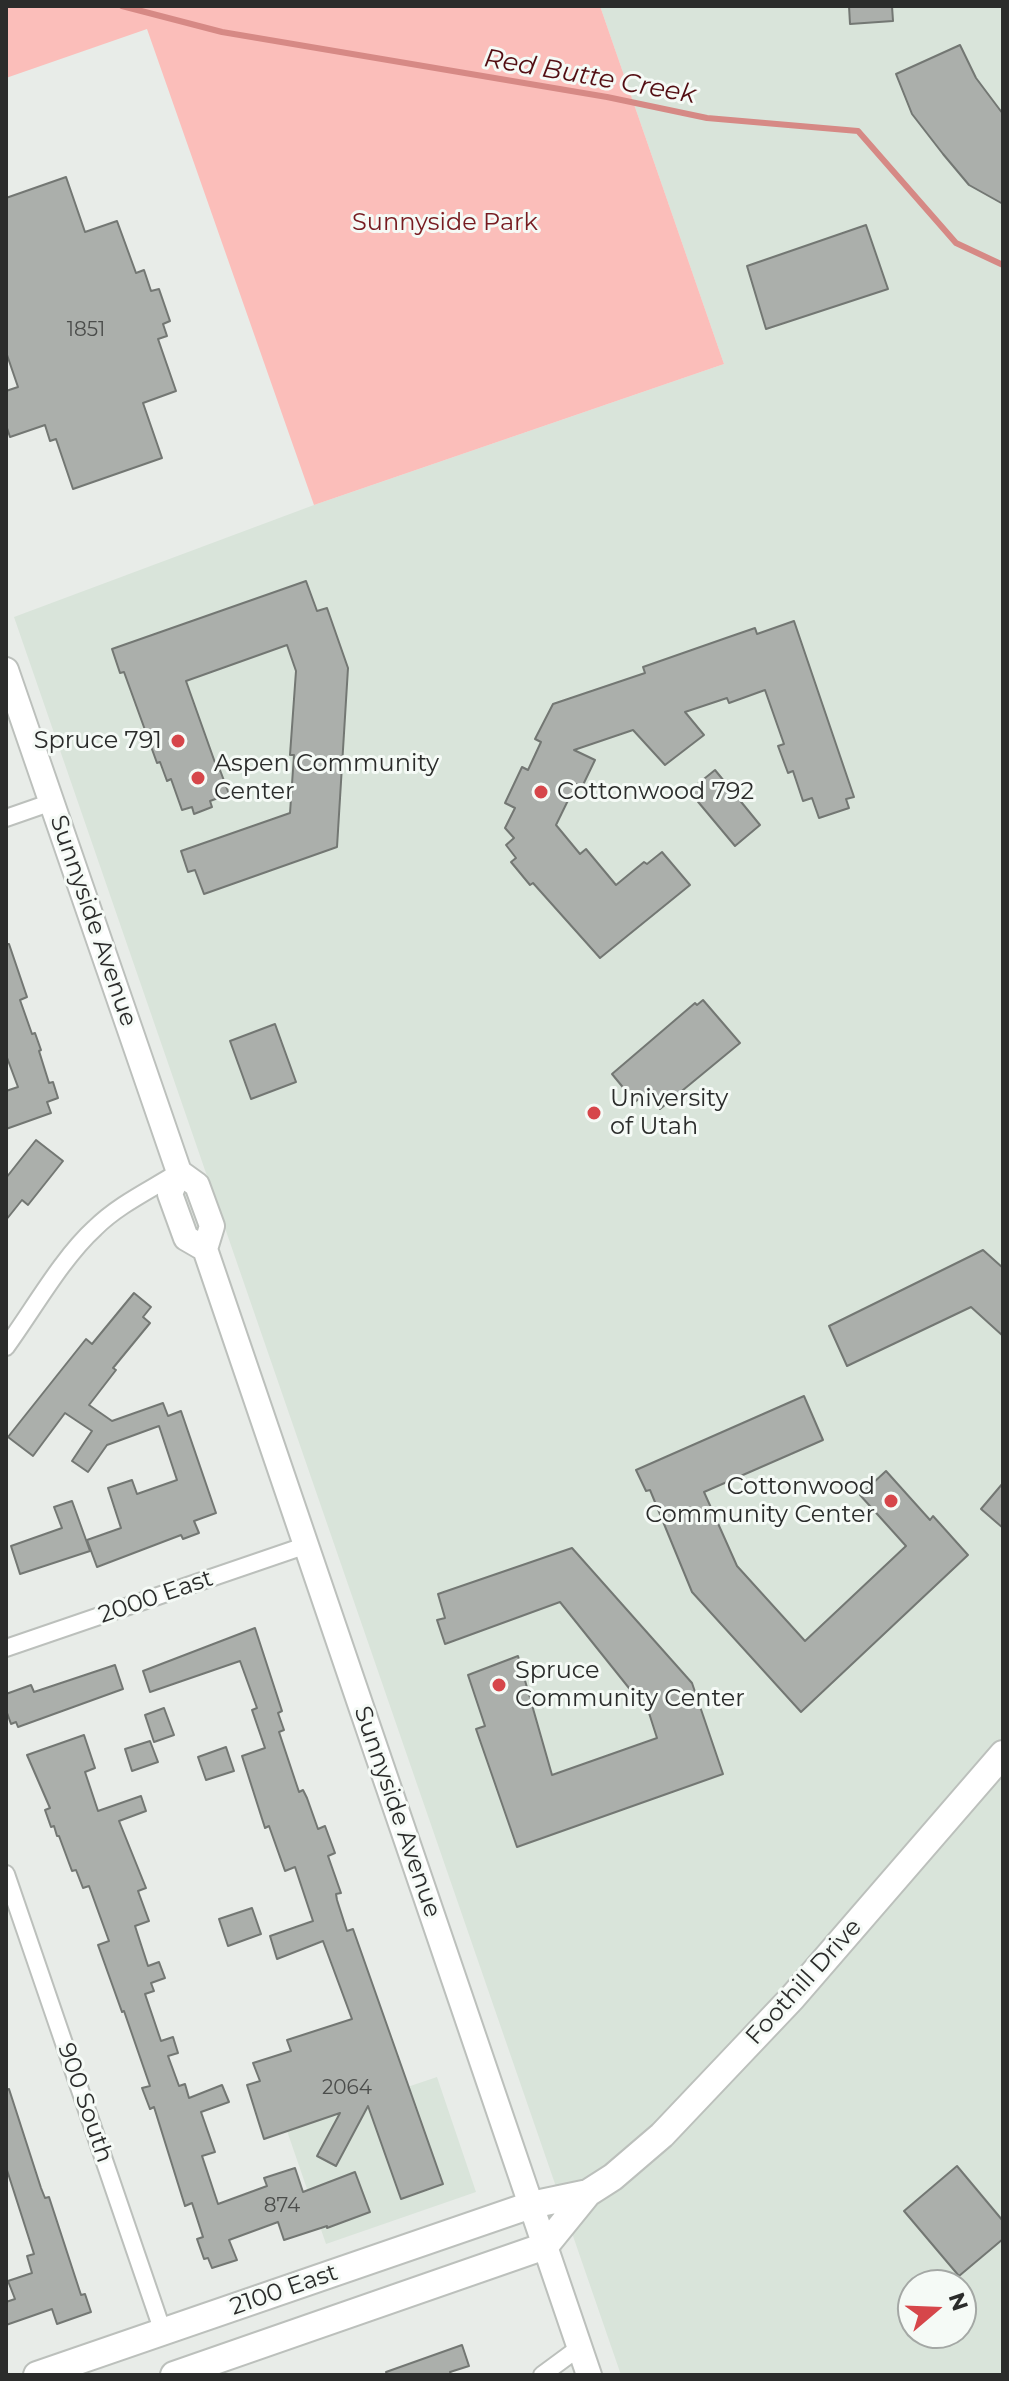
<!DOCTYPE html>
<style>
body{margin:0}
#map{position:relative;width:1009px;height:2381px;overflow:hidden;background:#e8ece8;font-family:Montserrat,sans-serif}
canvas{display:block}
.frame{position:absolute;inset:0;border:8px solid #2b2c2b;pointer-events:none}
.north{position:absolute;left:897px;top:2269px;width:80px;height:80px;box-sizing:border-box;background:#f5faf6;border:2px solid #a4a8a5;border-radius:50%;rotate:71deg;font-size:22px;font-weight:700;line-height:32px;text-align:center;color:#2b2c2b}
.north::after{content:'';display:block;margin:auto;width:28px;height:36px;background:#d6464a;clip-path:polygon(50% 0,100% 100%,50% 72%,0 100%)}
</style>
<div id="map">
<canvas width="1009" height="2381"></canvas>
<div class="frame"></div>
<div class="north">N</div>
</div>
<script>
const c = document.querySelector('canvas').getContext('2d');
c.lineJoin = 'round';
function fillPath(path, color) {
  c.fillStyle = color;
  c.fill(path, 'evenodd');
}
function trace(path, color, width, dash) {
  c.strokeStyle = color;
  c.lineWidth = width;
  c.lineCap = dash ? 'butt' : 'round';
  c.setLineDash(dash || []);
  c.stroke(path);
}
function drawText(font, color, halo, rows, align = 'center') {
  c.font = font + ' Montserrat,sans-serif';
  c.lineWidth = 6;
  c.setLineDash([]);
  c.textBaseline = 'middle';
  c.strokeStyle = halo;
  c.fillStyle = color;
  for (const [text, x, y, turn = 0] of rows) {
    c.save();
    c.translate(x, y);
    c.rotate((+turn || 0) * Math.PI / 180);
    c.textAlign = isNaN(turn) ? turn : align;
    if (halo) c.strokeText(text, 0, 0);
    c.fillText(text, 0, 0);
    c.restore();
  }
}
fillPath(new Path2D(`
 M600,6H1003V2375H621L14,617L314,505L724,364ZM913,2285H961V2333H913Z
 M437,2077L476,2192L326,2244L286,2128Z`), '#d9e4da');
fillPath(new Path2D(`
 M6,6H600L724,364L314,505L147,29L6,78Z`), '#fbbeba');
trace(new Path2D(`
 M122,6L222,32L607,97L707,118L858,131L956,243L1003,265`), '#d68985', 6);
const building = new Path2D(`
 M849,6H892L893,21L850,24Z
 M960,45L976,78L1003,114V204L969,185L943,154L912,114L896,74Z
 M66,177L85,232L117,221L136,273L144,270L151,291L159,289L170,321L163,324L167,336L158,339L176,391L143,403L162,458L73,489L56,439L50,441L45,425L10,437L6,425V391L18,387L6,352V198Z
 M866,225L888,289L766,329L747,266Z
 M306,581L317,611L327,608L348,668L337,847L204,894L195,870L188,872L181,851L290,813L294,755H290L296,671L287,645L186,681L218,771L220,770L229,794L210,801L212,807L194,814L192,807L182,810L171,779L167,781L160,762L157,763L124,672L120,673L112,649Z
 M794,621L854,797L846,799L849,808L819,818L812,798L803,801L793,771L788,773L778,746L784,744L765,690L729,703L727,698L685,712L704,735L665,765L633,730L574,750L595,760L582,787L576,784L556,825L580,854L586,849L616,885L644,862L647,864L662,852L690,885L600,958L533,883L530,885L511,862L516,858L506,845L514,838L505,828L515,808L505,803L522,767L528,770L541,742L535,739L553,704L645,673L643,667L726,638L755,628L757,634Z
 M715,770L760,825L735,846L689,791Z
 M6,944H9L27,997L20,1000L32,1034L35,1033L41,1050L39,1051L49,1083L53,1082L58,1098L47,1102L51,1113L6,1129V1091L18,1087L6,1055Z
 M703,1000L740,1043L660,1109L647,1092L635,1102L612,1074L695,1003L697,1005Z
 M275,1024L296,1082L251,1099L230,1041Z
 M36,1140L63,1161L28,1205L22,1200L6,1220V1178Z
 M983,1250L1003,1268V1336L971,1307L847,1366L829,1326Z
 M134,1293L151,1307L143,1317L150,1323L113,1368L116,1370L89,1405L112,1421L163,1403L168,1416L181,1411L216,1513L194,1521L199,1533L183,1539L181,1535L97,1567L87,1540L121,1528L108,1488L132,1480L137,1494L177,1480L159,1426L107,1445L88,1472L72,1461L92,1431L65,1413L33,1456L8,1437L86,1339L92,1344Z
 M804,1396L823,1440L704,1492L737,1566L805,1641L906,1546L860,1495L886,1471L930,1520L933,1516L968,1555L801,1712L692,1592L650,1490L646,1491L636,1470Z
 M1003,1483V1528L981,1509Z
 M72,1501L90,1551L20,1574L11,1546L62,1528L54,1507Z
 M572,1548L692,1683L723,1774L517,1847L476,1729L485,1726L468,1675L518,1656L552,1775L657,1738L649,1713L560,1602L445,1644L437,1620L445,1618L438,1594Z
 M255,1628L282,1711L278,1713L284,1730L279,1732L299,1792L303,1790L307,1798L318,1829L325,1826L335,1853L328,1856L341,1893L336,1894L337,1900L347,1931L353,1929L443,2184L401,2199L368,2106L336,2166L317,2156L340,2113L264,2139L247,2085L260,2081L253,2063L291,2051L287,2040L352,2019L323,1941L277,1959L270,1936L313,1921L295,1867L285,1871L269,1826L265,1828L242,1756L265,1748L252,1710L257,1708L240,1661L150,1692L143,1671Z
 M115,1665L123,1689L18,1727L16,1722L11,1724L6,1710V1694L31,1685L34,1692Z
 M164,1708L174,1735L154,1742L145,1715Z
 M84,1735L95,1768L85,1772L98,1811L141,1796L146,1811L119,1821L146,1888L138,1891L149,1921L135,1926L148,1966L159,1962L165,1978L151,1983L154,1991L145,1994L161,2041L173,2037L178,2053L168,2056L179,2086L185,2084L189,2098L222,2085L229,2102L201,2112L215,2152L202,2156L218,2204L267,2186L264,2178L295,2168L303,2192L355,2172L370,2212L327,2228V2226L284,2240L278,2222L229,2240L237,2260L212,2268L208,2258L204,2259L197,2239L203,2237L192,2203L185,2206L154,2107L150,2109L142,2088L150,2086L124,2011L122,2012L98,1945L109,1941L89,1886L83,1888L76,1870L72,1871L59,1836H57L54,1826L51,1827L45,1810L50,1808L27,1755Z
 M150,1741L158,1762L132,1771L125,1749Z
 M226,1747L234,1771L206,1780L198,1757Z
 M252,1908L261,1934L228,1946L219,1919Z
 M9,2089L41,2188L45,2198L49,2197L81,2295L85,2294L91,2312L57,2324L52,2309L6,2325V2302L15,2299L8,2281L32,2273L27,2256L34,2254L6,2167V2090Z
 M957,2166L1003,2221V2239L959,2276L904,2211Z
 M462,2345L469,2366L450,2372L451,2375H387L386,2372Z`);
fillPath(building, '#abafab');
trace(building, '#737773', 2);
const street = new Path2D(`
 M6,818L52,802
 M6,1347C33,1310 62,1258 95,1228C118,1205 150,1190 177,1173
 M6,1648L307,1545
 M6,1874L163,2332
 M542,2375L580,2347`);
const secondary = new Path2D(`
 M6,670L179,1172L197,1185L212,1226L205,1249L589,2375
 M179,1172L170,1194L186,1238L205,1249`);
const primary = new Path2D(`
 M37,2375L531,2205L588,2193
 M174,2375L545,2246L588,2193L613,2177L662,2135L792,1998L1003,1754`);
trace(street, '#bcc0bc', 20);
trace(secondary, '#bcc0bc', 28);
trace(primary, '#bcc0bc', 30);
trace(street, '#fff', 16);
trace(secondary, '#fff', 24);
trace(primary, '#fff', 26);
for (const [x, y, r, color] of [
 [178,741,8,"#d6464a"],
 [198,778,8,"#d6464a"],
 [541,792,8,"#d6464a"],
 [594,1113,8,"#d6464a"],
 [891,1501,8,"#d6464a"],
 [499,1685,8,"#d6464a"]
]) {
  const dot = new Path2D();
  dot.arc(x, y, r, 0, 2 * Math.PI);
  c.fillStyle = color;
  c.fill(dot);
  trace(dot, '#f5faf6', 3);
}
drawText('20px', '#4b4d4b', null, [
 ["1851",86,330],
 ["2064",347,2088],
 ["874",282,2206]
]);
drawText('24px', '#771b20', '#f5faf6', [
 ["Sunnyside Park",445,223]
]);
drawText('24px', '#2b2c2b', '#f5faf6', [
 ["Spruce 791",162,741,"right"],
 ["Aspen Community",214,764],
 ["Center",214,792],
 ["Cottonwood 792",557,792],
 ["University",610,1099],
 ["of Utah",610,1127],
 ["Cottonwood",875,1487,"right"],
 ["Community Center",875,1515,"right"],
 ["Spruce",515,1671],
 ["Community Center",515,1699]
], 'left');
drawText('24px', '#2b2c2b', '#f5faf6', [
 ["Sunnyside Avenue",93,921,71],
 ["2000 East",156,1597,-19],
 ["Sunnyside Avenue",397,1812,71],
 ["Foothill Drive",804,1982,-48],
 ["900 South",85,2103,71],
 ["2100 East",284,2290,-19]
]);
drawText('italic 26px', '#530d12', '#f5faf6', [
 ["Red Butte Creek",590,77,10]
]);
</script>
